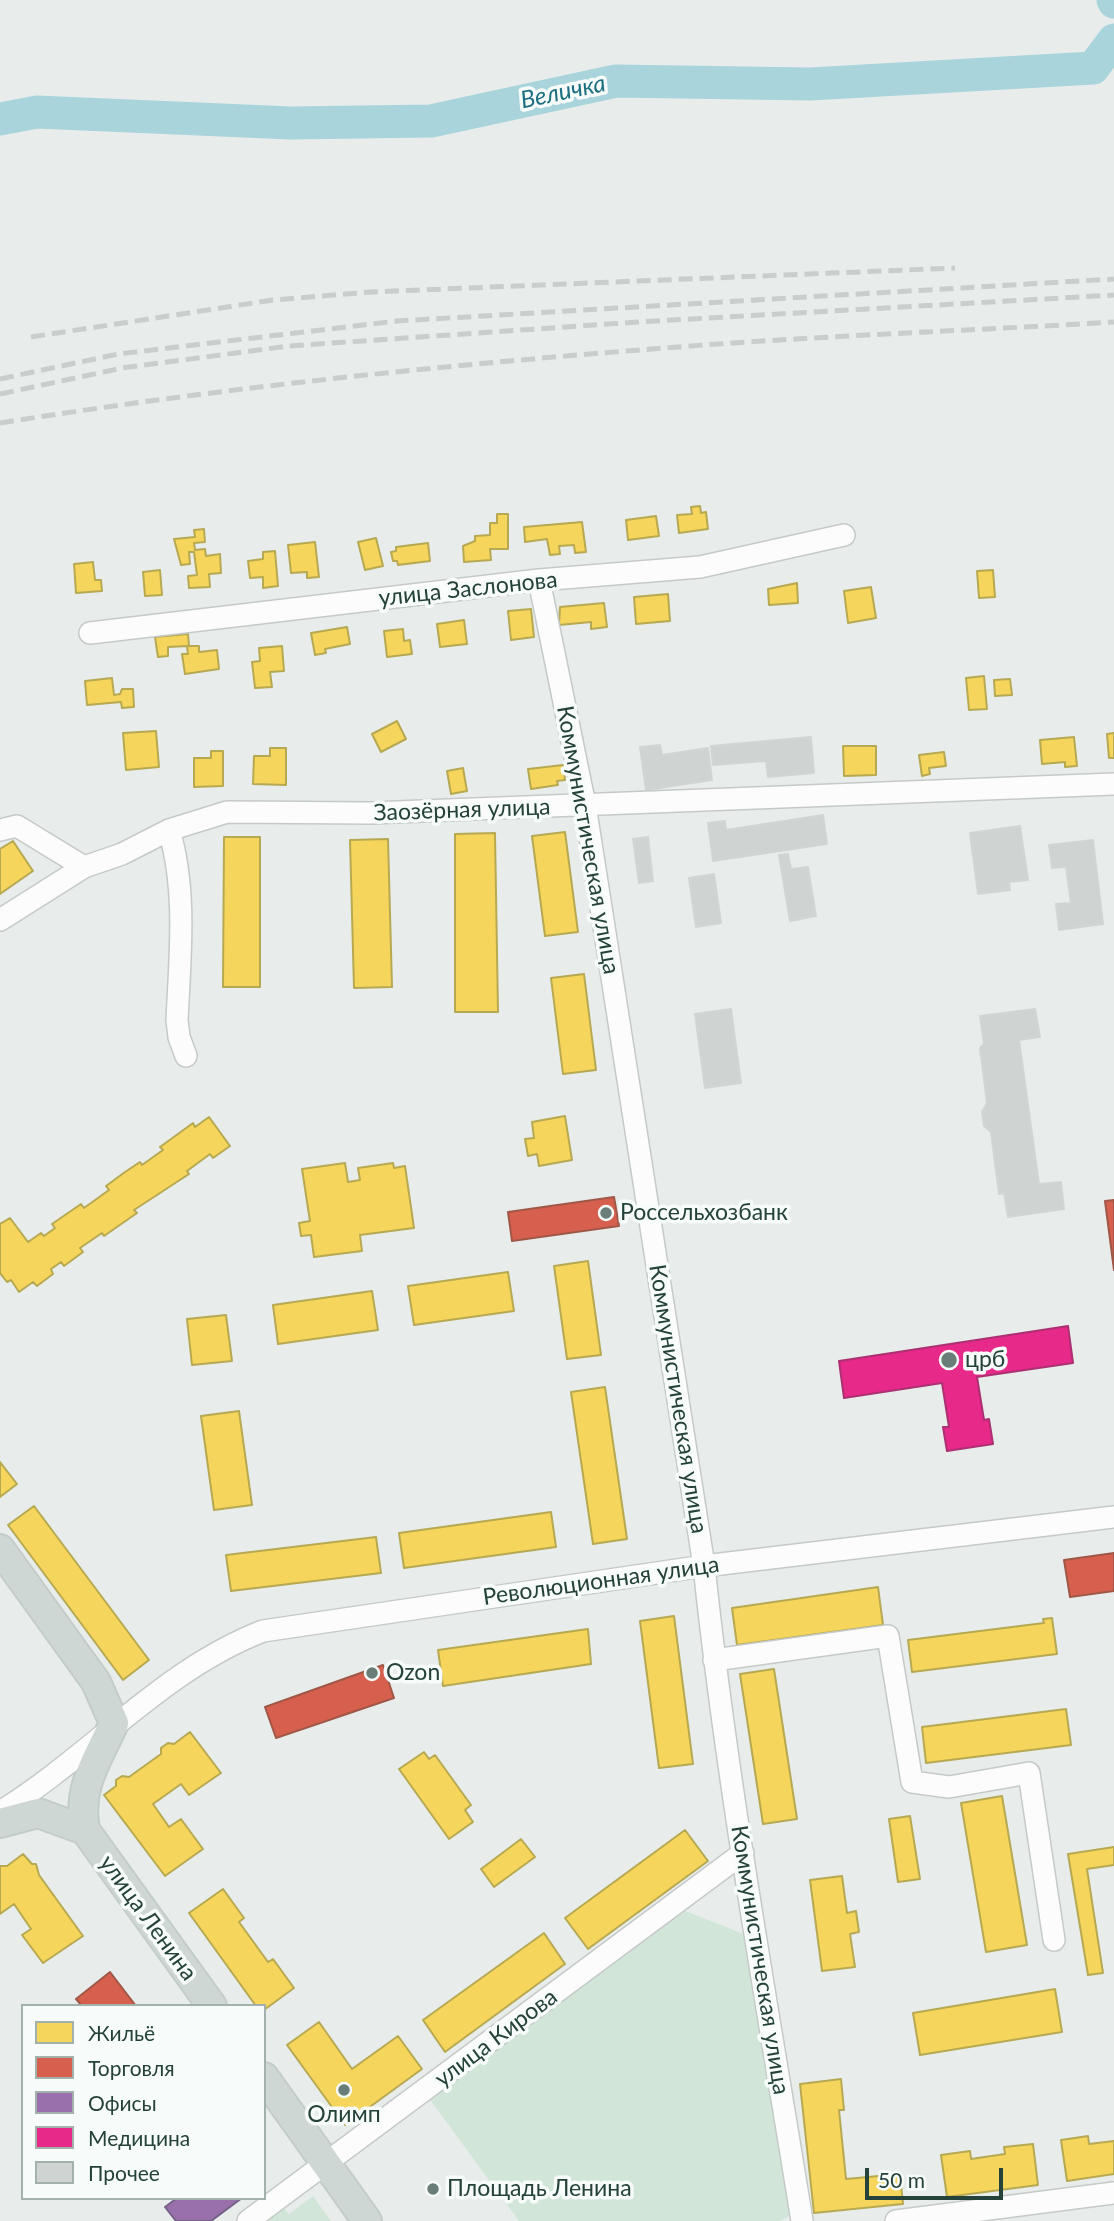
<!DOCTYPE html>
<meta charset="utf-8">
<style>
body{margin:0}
#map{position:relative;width:1114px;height:2221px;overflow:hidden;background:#e8edeb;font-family:Lato,sans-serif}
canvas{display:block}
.legend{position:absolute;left:21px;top:2004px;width:245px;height:196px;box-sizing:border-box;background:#f7fbf9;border:2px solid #a3b1ad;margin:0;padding:9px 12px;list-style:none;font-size:21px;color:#24423a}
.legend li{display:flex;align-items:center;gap:14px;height:35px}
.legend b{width:35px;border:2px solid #a3b1ad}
.scale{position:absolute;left:865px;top:2168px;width:138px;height:32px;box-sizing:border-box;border:4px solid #24423a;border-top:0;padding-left:9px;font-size:21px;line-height:24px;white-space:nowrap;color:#24423a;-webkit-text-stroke:5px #f7fbf9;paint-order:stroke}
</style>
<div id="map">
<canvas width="1114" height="2221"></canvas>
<ul class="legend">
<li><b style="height:19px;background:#f6d55c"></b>Жильё</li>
<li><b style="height:19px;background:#d6604d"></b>Торговля</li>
<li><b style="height:19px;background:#9970ab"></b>Офисы</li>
<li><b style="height:19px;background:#e7298a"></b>Медицина</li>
<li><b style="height:19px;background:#cfd4d2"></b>Прочее</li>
</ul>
<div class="scale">50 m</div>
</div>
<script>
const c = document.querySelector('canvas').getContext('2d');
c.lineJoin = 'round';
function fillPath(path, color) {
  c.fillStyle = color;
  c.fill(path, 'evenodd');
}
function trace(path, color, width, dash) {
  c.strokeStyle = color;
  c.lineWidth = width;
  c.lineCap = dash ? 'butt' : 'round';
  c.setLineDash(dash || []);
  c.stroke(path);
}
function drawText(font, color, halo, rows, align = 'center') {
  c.font = font + ' Lato,sans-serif';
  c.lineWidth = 7;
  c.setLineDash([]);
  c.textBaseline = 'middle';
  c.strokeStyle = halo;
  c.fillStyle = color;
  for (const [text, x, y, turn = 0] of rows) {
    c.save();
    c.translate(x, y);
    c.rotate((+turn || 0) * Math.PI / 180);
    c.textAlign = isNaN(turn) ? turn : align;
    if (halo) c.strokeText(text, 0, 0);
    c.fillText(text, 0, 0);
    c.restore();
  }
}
fillPath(new Path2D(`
 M683,1910L751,1937L789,2216L780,2221H519L428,2097Z
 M313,2196L331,2221H259L281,2205L289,2214Z`), '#d1e6d8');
const homes = new Path2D(`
 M700,506L701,513L706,512L708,529L679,533L677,515L692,514L691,507Z
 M497,514H508V549H490L491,560L464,562L463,546L475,541V536L490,535V523H497Z
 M656,516L659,536L628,540L626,520Z
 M582,522L586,552L575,553L574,545L559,546L560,554L550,555L547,539L525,542L524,527Z
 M204,529L205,542L194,543L195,550L205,549L206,556L220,554L221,573L209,574L210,587L189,588L188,576L197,575L194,552H189L190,564L181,565L174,539L195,537L194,530Z
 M376,538L383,566L365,570L358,542Z
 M315,542L319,577L307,578V572L291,573L288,545Z
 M428,543L430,561L398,565L397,561H393L391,552L396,551V547Z
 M275,551L278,586L263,588V577L250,578L248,561L263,559V552Z
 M93,562L95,580H101L102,591L76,593L74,564Z
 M160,570L162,595L145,596L143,572Z
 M993,570L995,597L979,598L977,571Z
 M797,583L798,603L769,605L768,589Z
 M871,587L876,618L848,623L844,591Z
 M668,594L670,621L636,624L634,597Z
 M604,603L607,627L591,629V622L559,625L560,607Z
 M531,609L534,637L511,640L508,611Z
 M464,620L467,644L440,647L437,624Z
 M347,627L350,644L325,649L326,653L315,655L311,633Z
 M403,629L404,641L410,640L412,654L387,657L384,631Z
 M188,634L189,646H199V652L217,650L219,669L185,674L182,654H188L187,646L168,647V656L158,657L155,637Z
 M282,646L284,671L270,672L272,687L255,688L252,662L260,661L259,648Z
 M984,676L987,709L969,710L966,678Z
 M112,678L114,695L120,694L122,689H133L134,707L122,708L121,702L87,705L85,681Z
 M1010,679L1012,695L995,696L994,680Z
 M397,721L406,739L381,752L372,734Z
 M156,731L159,767L126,770L123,733Z
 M1114,733V758H1109L1107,734Z
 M1074,737L1077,766L1065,767V762L1042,764L1040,740Z
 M843,746H876V775L844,776Z
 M270,748H286V785L253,784L254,756H270Z
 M211,751H223V786L194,787V758H211Z
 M944,752L946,766L929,768L930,774L922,776L919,755Z
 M563,765L565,780L557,781L558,785L531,789L528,769Z
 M463,768L467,791L451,794L447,771Z
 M565,832L578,932L545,936L532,836Z
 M495,833L498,1012H455V834Z
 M224,837H260V987H223Z
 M388,839L392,987L354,988L350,840Z
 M13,841L33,871L0,894V849Z
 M584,974L596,1070L563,1074L551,978Z
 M565,1116L572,1160L539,1166L537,1154L528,1156L525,1139L534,1138L532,1122Z
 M209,1117L230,1146L213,1158L210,1154L187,1171L189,1174L134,1210L137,1213L104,1236L102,1233L80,1248L83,1252L64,1266L61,1262L51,1269L53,1274L37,1286L33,1282L19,1292L11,1280L7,1282L0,1273V1224L10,1218L28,1242L41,1233L44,1236L55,1228L52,1224L81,1204L84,1208L109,1190L106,1186L125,1172L140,1162L142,1165L163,1150L160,1147L193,1123L195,1127Z
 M345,1163L348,1182L360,1180L358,1168L393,1163L394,1168L405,1166L414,1228L360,1235L362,1251L314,1257L311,1235L301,1236L299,1223L310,1221L302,1169Z
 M588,1261L601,1355L567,1359L554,1266Z
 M508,1272L514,1311L414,1325L408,1286Z
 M372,1291L378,1330L278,1344L273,1305Z
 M226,1315L232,1361L192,1365L187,1319Z
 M605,1387L627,1539L593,1544L571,1392Z
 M239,1411L252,1505L214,1510L201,1416Z
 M0,1462L17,1484L0,1497Z
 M34,1506L149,1660L123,1680L8,1525Z
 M551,1512L556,1547L404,1568L399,1533Z
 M376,1537L381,1573L231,1591L226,1555Z
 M878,1587L883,1625L737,1645L732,1608Z
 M674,1616L693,1764L659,1768L640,1621Z
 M1052,1618L1057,1654L912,1672L908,1640L1044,1623L1043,1619Z
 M588,1629L591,1664L443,1686L438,1650Z
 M774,1669L797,1819L763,1824L740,1674Z
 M1066,1709L1071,1745L926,1763L922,1727Z
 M190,1732L221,1773L189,1795L181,1784L153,1804L169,1827L181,1819L203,1849L165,1876L104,1795L116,1786V1780L122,1776L129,1777L161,1754V1748L168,1743L174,1744Z
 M424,1752L429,1759L435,1755L471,1805L465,1810L473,1822L449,1839L399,1769Z
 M1002,1796L1027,1945L986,1952L961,1803Z
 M910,1816L920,1879L898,1882L889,1819Z
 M685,1830L708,1861L588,1949L565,1918Z
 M521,1839L535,1857L494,1887L481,1869Z
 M1114,1847V1865L1087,1869L1103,1973L1088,1975L1068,1854Z
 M23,1854L32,1864H36L39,1875L83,1936L43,1963L22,1935L31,1929L14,1904L0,1914V1866H7Z
 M842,1876L847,1913L856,1911L859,1932L850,1934L855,1967L822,1971L810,1880Z
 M223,1889L244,1918L239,1922L268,1962L273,1959L294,1988L264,2010V2006H256L189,1913Z
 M544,1933L565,1964L445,2052L423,2020Z
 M1055,1989L1062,2032L920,2055L913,2013Z
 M319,2022L352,2069L398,2036L422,2069L345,2125L287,2045Z
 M841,2079L844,2110H839L846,2179L900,2174L903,2204L814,2213L800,2084Z
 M1088,2136L1089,2144L1114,2141V2174L1067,2181L1061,2140Z
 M1033,2144L1038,2185L947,2197L941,2155L970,2151L971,2159L1005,2154L1004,2147Z`);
fillPath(homes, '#f6d55c');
trace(homes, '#b7a952', 2);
const shops = new Path2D(`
 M614,1197L619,1226L512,1241L508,1212Z
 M1114,1200V1270L1105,1201Z
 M1114,1553V1591L1070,1597L1064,1560Z
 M383,1665L394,1698L276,1738L265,1707Z
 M110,1972L136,2006H82L76,1999Z`);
fillPath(shops, '#d6604d');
trace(shops, '#a15747', 2);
const offices = new Path2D(`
 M177,2198H242L211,2221H176L165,2207Z`);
fillPath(offices, '#9970ab');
trace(offices, '#766289', 2);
const health = new Path2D(`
 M1068,1326L1073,1363L977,1377L984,1420L989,1419L993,1444L947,1451L943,1427H949L942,1383L844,1398L839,1361Z`);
fillPath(health, '#e7298a');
trace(health, '#ac3072', 2);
trace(new Path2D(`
 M1113,0L1114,2
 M0,119L37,112L291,123L431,121L616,81L810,84L1093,68L1114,40`), '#a9d4db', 33);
const building = new Path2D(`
 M811,737L814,773L768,777L766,761L713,765L711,746Z
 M660,745L662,755L708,748L712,780L646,790L640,747Z
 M823,815L827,844L713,861L708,823L725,821L726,830Z
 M1020,826L1028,880L1009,882L1010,890L978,894L970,833Z
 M648,837L653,881L639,883L633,839Z
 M1093,840L1103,924L1059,930L1056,904L1071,903L1066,867L1052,868L1049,845Z
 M788,854L791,869L808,867L816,916L790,921L779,855Z
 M714,874L721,923L696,927L689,878Z
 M731,1009L741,1083L705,1088L695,1014Z
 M1035,1009L1040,1037L1019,1040L1039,1184L1061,1182L1064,1209L1008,1217L1004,1193L999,1194L991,1132L984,1126L982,1112L987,1103L980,1048L984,1044L980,1016Z`);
fillPath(building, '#cfd4d2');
trace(building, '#d1d6d4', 2);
const minor = new Path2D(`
 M539,580L585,805L704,1566C727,1785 767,2003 802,2221
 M90,633L539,580L700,567L844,535
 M0,830L17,826L84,867L122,854L169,830L227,812L371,813L1114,784
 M169,830C187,890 180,957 177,1020L179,1037L186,1056
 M0,920L84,867
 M714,1660L888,1636L912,1782L949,1787L1029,1773L1054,1940
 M0,1812C91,1756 162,1670 263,1631L704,1566L1114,1517
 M248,2221L743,1853
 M896,2221L1114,2193`);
const major = new Path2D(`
 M0,1549L96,1682L114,1723C97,1761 77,1787 85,1830L212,2006
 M0,1823L38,1813L85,1830
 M264,2077L367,2221`);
trace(minor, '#c5cac8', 24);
trace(major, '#c3ccc9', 32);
trace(minor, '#fcfcfc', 21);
trace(major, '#cfd7d5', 28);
trace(new Path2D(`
 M31,337L273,300L371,292L955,268
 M0,379L118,354L397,321L1114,279
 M0,394L122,368L289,346L638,322L1114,295
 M0,423C220,388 443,365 665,348C814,336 964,331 1114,322`), '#c9cdcc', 5, [14, 7]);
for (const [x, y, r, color] of [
 [606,1213,7,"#697e78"],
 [949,1360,9,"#697e78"],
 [372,1673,7,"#697e78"],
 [344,2090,7,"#697e78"],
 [433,2189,7,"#697e78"]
]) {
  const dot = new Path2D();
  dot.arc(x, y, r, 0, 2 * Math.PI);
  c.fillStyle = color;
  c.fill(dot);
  trace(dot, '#f7fbf9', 2.5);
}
drawText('23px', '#24423a', '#f7fbf9', [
 ["улица Заслонова",468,589,-6],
 ["Заозёрная улица",462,810,-2],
 ["Коммунистическая улица",588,840,80],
 ["Коммунистическая улица",678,1399,81],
 ["Революционная улица",601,1581,-8],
 ["улица Ленина",148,1918,54],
 ["Коммунистическая улица",760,1960,81],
 ["улица Кирова",496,2038,-37]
]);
drawText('23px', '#24423a', '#f7fbf9', [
 ["Россельхозбанк",620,1213],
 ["црб",965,1360],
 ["Ozon",386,1673],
 ["Олимп",344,2115,"center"],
 ["Площадь Ленина",447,2189]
], 'left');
drawText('italic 24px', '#1c6f80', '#f7fbf9', [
 ["Величка",563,92,-12]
]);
</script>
